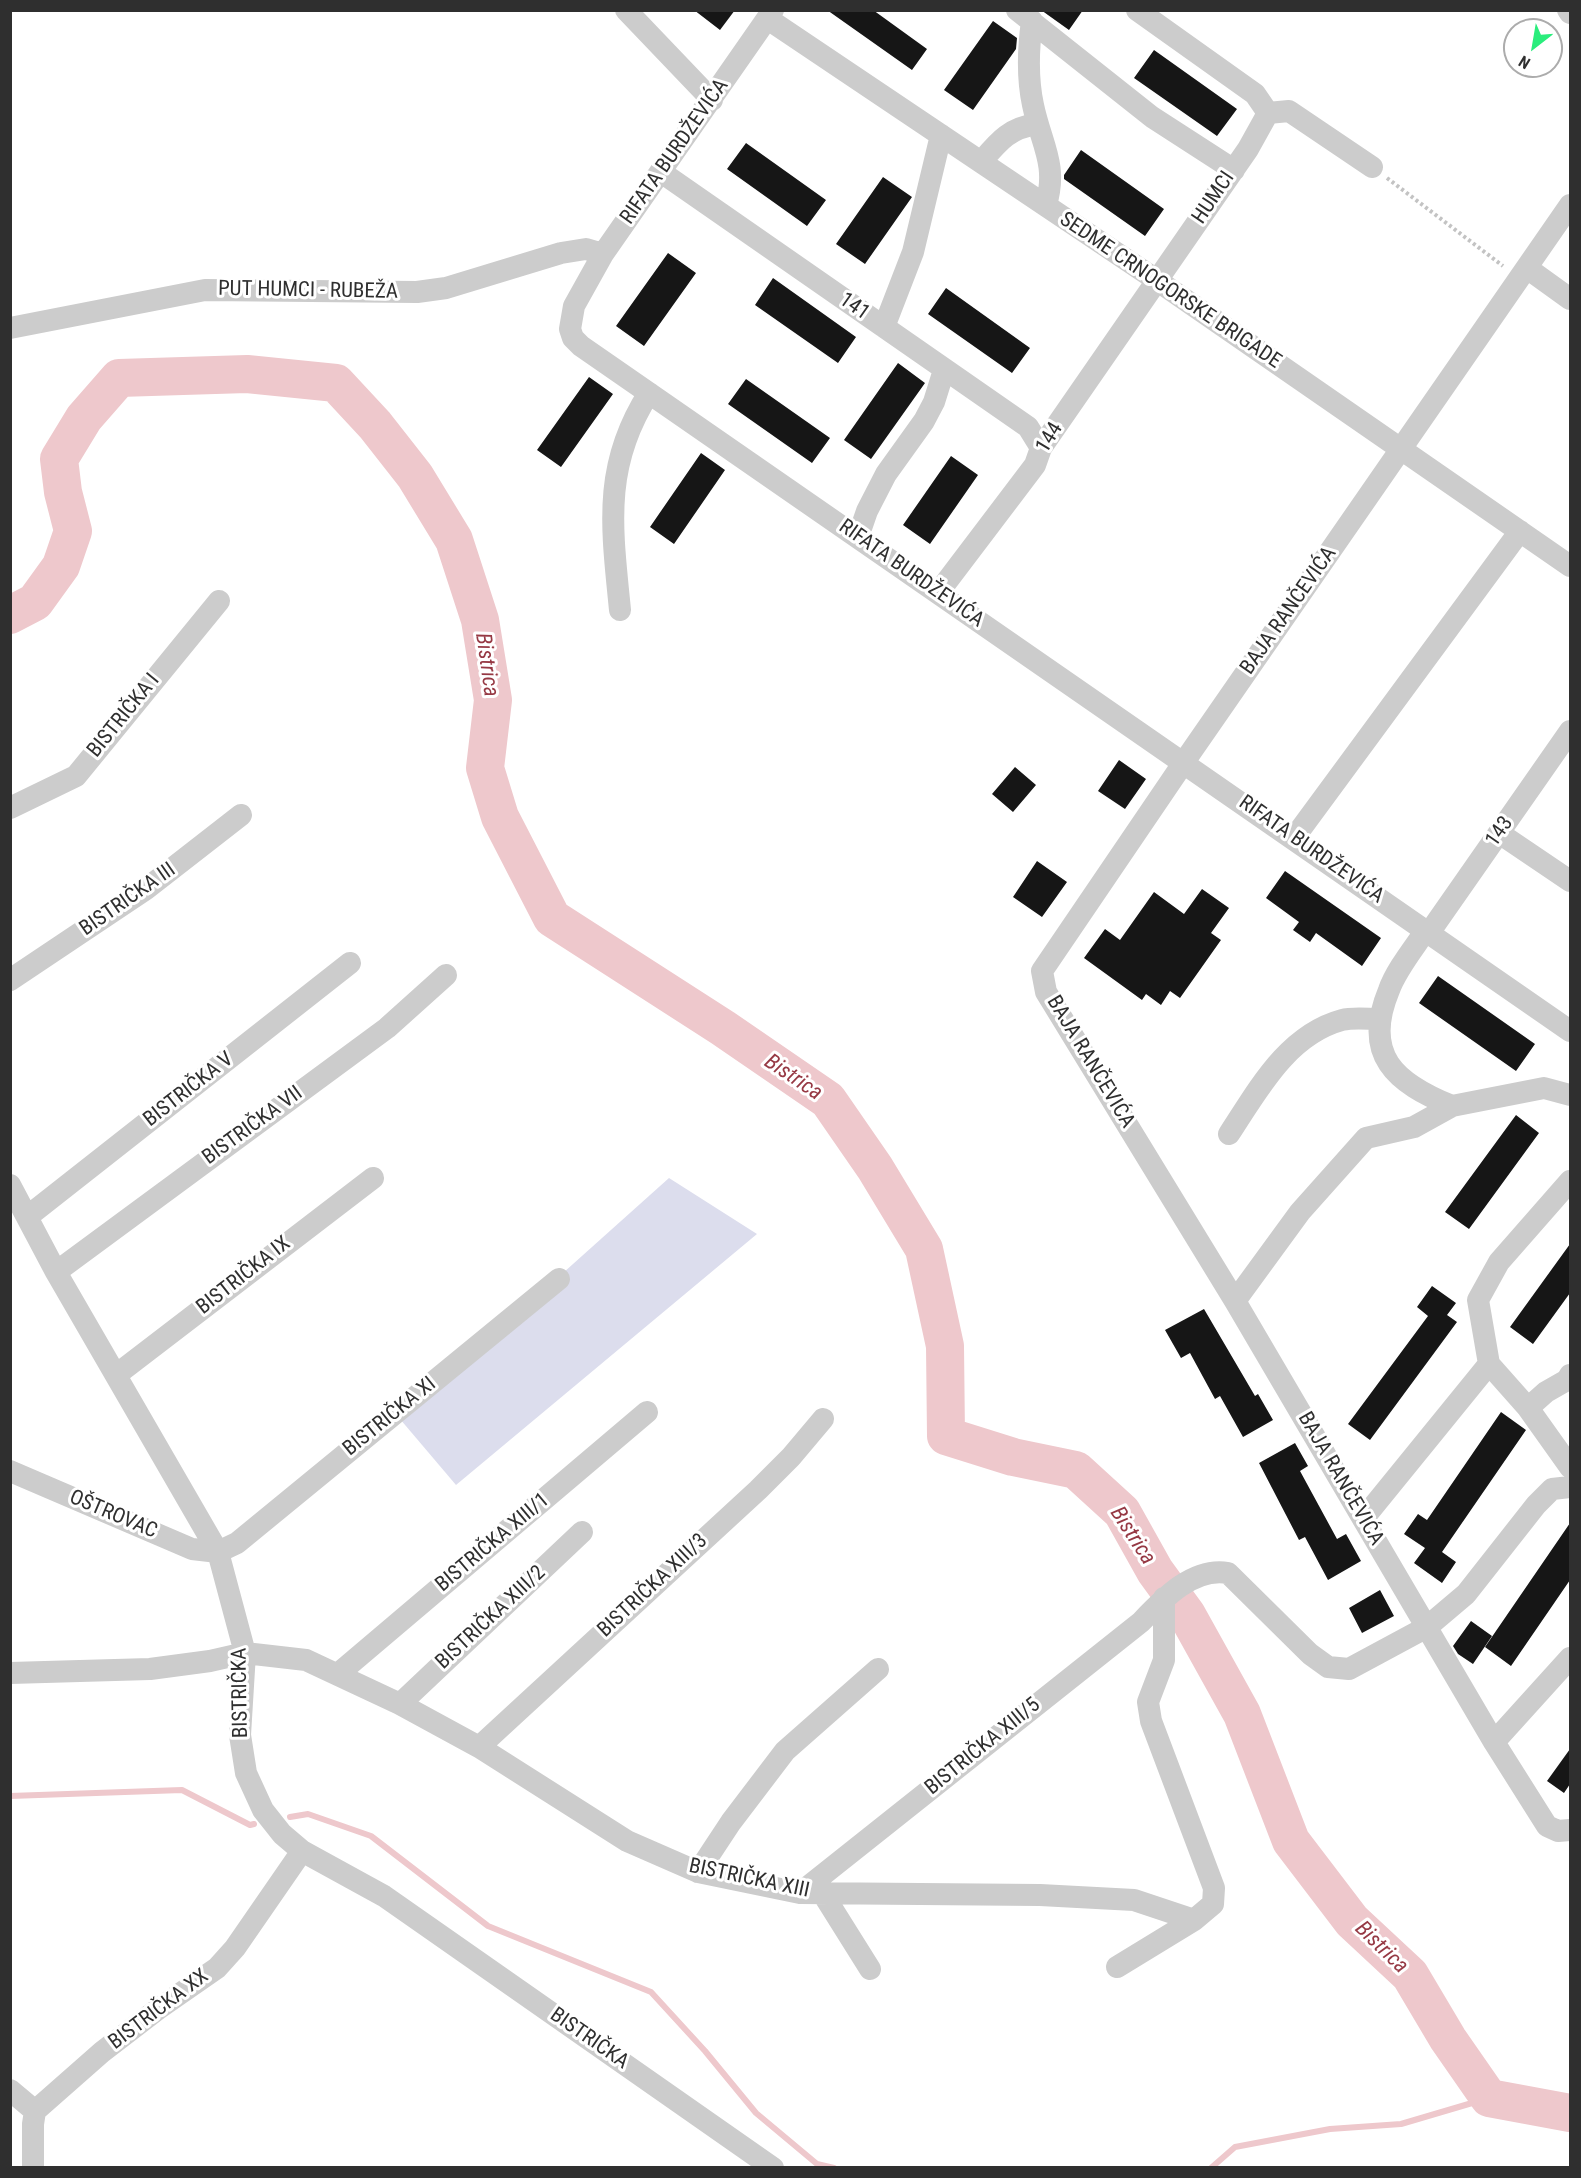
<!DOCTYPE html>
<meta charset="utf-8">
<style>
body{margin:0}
#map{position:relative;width:1581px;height:2178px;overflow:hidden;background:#fff;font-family:"Roboto Condensed",sans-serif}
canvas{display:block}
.frame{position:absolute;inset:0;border:12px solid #2f2f2f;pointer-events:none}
.north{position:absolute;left:1503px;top:18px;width:60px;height:60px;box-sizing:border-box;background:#fff;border:2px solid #acacac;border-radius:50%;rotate:211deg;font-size:16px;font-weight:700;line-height:24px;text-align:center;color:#2f2f2f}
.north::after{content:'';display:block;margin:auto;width:21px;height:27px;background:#2aed7c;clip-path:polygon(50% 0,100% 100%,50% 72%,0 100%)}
</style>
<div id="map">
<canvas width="1581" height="2178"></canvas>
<div class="frame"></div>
<div class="north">N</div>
</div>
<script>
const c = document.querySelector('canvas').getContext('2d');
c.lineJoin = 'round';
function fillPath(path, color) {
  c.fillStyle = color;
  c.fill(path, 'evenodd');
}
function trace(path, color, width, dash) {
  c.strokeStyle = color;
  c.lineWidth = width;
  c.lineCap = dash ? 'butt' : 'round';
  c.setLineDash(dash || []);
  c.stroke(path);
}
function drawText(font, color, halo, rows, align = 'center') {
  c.font = font + ' "Roboto Condensed",sans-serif';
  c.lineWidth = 6;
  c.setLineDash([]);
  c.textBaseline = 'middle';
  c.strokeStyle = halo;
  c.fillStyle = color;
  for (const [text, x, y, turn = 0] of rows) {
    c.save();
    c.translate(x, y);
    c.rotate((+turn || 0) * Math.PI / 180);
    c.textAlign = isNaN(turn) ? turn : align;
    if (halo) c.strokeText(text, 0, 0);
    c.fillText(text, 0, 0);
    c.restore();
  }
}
fillPath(new Path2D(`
 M669,1178L757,1234L456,1485L400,1419Z`), '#dcdded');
trace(new Path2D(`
 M10,1796L182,1790L250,1825L254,1824
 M290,1817L308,1814L371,1836L488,1926L651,1992L705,2051L756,2113L817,2164L834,2168
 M1211,2168L1235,2147L1330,2129L1401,2124L1489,2098`), '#eec8cc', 6);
trace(new Path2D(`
 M10,615L35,602L61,566L73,531L63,492L59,459L84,418L119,378L247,374L336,383L375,425L415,476L454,540L480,620L493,700L485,768L500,817L552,918L723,1028L828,1100L875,1168L924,1249L945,1346L946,1436L1013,1457L1076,1470L1122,1512L1155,1571L1187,1615L1242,1714L1291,1841L1352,1921L1410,1975L1448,2039L1489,2098L1570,2113`), '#eec8cc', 38);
fillPath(new Path2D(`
 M694,10H735L720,30Z
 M827,10H873L927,49L912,70Z
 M1041,10H1083L1069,30Z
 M993,21L1017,38L1016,49L973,110L944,90Z
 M1154,50L1237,109L1217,136L1134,78Z
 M746,143L826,200L807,226L727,169Z
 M1081,150L1164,209L1145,236L1064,179V175Z
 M883,177L912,197L865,264L836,244Z
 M668,253L696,273L644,346L616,326Z
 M773,278L856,337L838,363L755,305Z
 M946,288L1030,348L1012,373L928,314Z
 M898,363L925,383L871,459L844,440Z
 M589,377L613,394L561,467L537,450Z
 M746,379L830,438L812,463L728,404Z
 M701,453L725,470L674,544L650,527Z
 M951,456L978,475L930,544L903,525Z
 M1119,760L1146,779L1125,809L1098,791Z
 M1015,767L1036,785L1013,812L992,794Z
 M1037,861L1067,882L1042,917L1013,897Z
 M1285,871L1381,938L1362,966L1316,933L1310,942L1293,930L1299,922L1266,898Z
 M1202,889L1229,908L1211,933L1221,940L1180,998L1170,991L1161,1005L1146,994L1142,1000L1084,958L1105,929L1120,940L1154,892L1184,914Z
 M1438,976L1535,1044L1516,1071L1419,1003Z
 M1516,1115L1539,1133L1469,1229L1445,1212Z
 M1570,1244V1293L1533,1344L1510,1327Z
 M1432,1286L1456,1303L1447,1315L1457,1322L1370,1440L1348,1424L1428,1316L1417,1307Z
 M1204,1309L1255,1396L1258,1394L1273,1420L1243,1437L1220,1396L1215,1399L1190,1353L1181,1358L1165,1330Z
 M1501,1412L1526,1430L1442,1552L1456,1562L1442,1583L1414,1563L1425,1548L1404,1534L1418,1514L1427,1520Z
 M1295,1443L1308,1466L1300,1471L1337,1539L1346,1534L1361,1561L1328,1580L1305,1537L1299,1540L1259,1463Z
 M1570,1523V1580L1511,1666L1485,1647Z
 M1380,1590L1394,1616L1362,1633L1349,1608Z
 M1471,1621L1492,1636L1473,1664L1458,1654L1453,1646Z
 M1570,1749V1784L1564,1793L1547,1781Z`), '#161616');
trace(new Path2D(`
 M1387,178L1503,266`), '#c3c3c3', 4, [3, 3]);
trace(new Path2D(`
 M626,10L712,100
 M773,10L603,254L574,306L570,329L573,338L581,346L1570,1031
 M1017,10L1152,117L1234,170
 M1137,10L1255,94L1268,113
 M1568,10L1570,13
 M768,19L1158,281L1570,566
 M1032,21C1028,50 1027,77 1033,105C1041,144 1058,164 1046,205
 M1268,113L1289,111L1372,167
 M981,162C999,141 1009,128 1037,124
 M661,172L1028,427L1041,448
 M1570,205L1184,762L1042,971L1046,992L1235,1301L1494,1742L1547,1826L1558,1831L1570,1830
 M1527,268L1570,299
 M884,327L913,252L941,135
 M10,328L205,290L417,292L446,288L561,253L586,249L603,254
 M858,537L867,511L886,474L924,421L934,402L944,370
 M938,593L1035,465L1041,448L1248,149L1268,113
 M620,610C612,528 602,466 649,393
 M10,808L76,776L219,601
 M1499,833L1570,881
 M1294,838L1520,531
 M1426,930C1414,948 1396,970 1389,990C1362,1055 1395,1083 1452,1106
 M1429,933L1570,731
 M10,980L146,889L241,815
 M1229,1134C1258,1090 1287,1035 1342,1020C1353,1017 1368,1019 1379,1019
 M10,1185L56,1272L218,1552L245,1653L240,1735L246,1773L263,1810L282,1834L302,1851L384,1896L773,2168
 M27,1217L350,963
 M56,1272L387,1028L446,975
 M1235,1301L1300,1212L1366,1138L1414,1127L1452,1106L1544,1088L1570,1095
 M1489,1364L1528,1408L1570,1467
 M116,1375L373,1178
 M1528,1408L1546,1392L1567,1380L1570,1375
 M10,1471L192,1549L218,1552
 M1363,1519L1489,1364L1478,1300L1499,1262L1570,1181
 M218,1552L237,1543L559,1279
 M10,1673L150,1669L210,1661L245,1653L306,1660L400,1704L479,1747L627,1841L698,1872L800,1893L1040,1895L1134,1900L1194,1920
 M338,1674L647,1412
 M400,1704L582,1532
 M1494,1742L1570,1658
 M479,1747L758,1490L791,1457L823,1419
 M698,1872L731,1822L785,1751L878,1669
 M800,1893L1141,1622C1163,1599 1193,1567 1228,1573L1310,1654L1328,1667L1349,1669L1427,1627L1466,1594L1536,1505L1552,1489L1570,1487
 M823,1894L870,1969
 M1117,1967L1194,1920L1213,1904L1214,1888L1151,1721L1148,1702L1164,1660V1598
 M10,2090L35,2111
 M33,2168V2124L35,2111L102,2052L158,2009L217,1968L235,1948L302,1851`), '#ccc', 22);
drawText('21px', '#2f2f2f', '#fff', [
 ["RIFATA BURDŽEVIĆA",675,152,-55],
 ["HUMCI",1214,198,-56],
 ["PUT HUMCI - RUBEŽA",308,291,1],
 ["SEDME CRNOGORSKE BRIGADE",1170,291,34],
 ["141",854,307,35],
 ["144",1050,438,-59],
 ["RIFATA BURDŽEVIĆA",911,574,35],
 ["BAJA RANČEVIĆA",1289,611,-55],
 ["BISTRIČKA I",124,716,-51],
 ["143",1500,832,-55],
 ["RIFATA BURDŽEVIĆA",1311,850,35],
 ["BISTRIČKA III",128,900,-35],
 ["BAJA RANČEVIĆA",1090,1062,59],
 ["BISTRIČKA V",189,1090,-38],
 ["BISTRIČKA VII",253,1126,-36],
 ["BISTRIČKA IX",244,1276,-38],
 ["BISTRIČKA XI",390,1417,-39],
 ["BAJA RANČEVIĆA",1340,1479,60],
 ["OŠTROVAC",113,1515,23],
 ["BISTRIČKA XIII/1",493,1543,-40],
 ["BISTRIČKA XIII/3",653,1586,-43],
 ["BISTRIČKA XIII/2",491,1618,-43],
 ["BISTRIČKA",241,1693,-91],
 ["BISTRIČKA XIII/5",983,1747,-39],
 ["BISTRIČKA XIII",749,1879,12],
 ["BISTRIČKA XX",159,2010,-37],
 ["BISTRIČKA",589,2039,35]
]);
drawText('italic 22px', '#963944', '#fff', [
 ["Bistrica",486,665,82],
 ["Bistrica",793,1078,34],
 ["Bistrica",1132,1536,57],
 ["Bistrica",1381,1948,44]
]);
</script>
